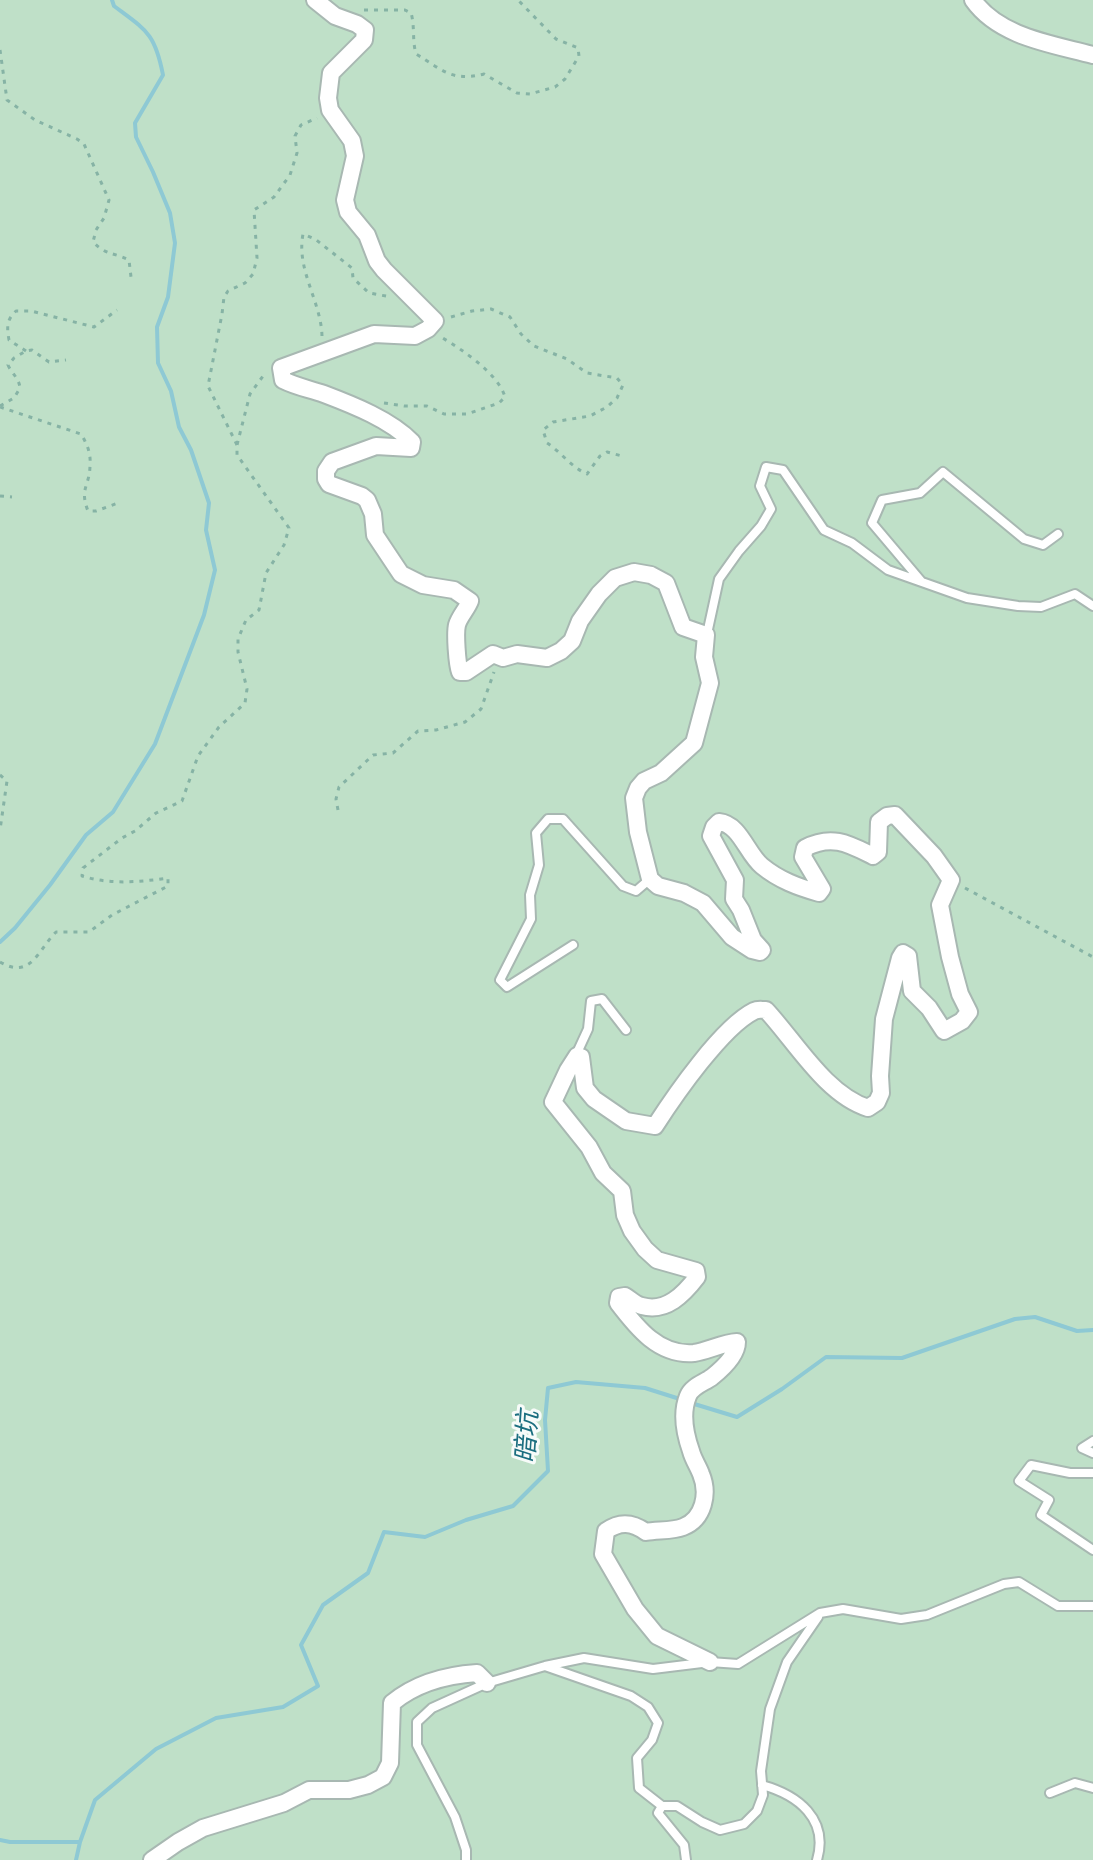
<!DOCTYPE html>
<meta charset="utf-8">
<style>
body{margin:0}
canvas{display:block;background:#e6efeb}
</style>
<canvas width="1093" height="1860"></canvas>
<script>
const c = document.querySelector('canvas').getContext('2d');
c.lineJoin = 'round';
function fillPath(path, color) {
  c.fillStyle = color;
  c.fill(path, 'evenodd');
}
function trace(path, color, width, dash) {
  c.strokeStyle = color;
  c.lineWidth = width;
  c.lineCap = dash ? 'butt' : 'round';
  c.setLineDash(dash || []);
  c.stroke(path);
}
function drawText(font, color, halo, rows, align = 'center') {
  c.font = font + ' Helvetica,"Noto Sans TC",sans-serif';
  c.lineWidth = 6;
  c.setLineDash([]);
  c.textBaseline = 'middle';
  c.strokeStyle = halo;
  c.fillStyle = color;
  for (const [text, x, y, turn = 0] of rows) {
    c.save();
    c.translate(x, y);
    c.rotate((+turn || 0) * Math.PI / 180);
    c.textAlign = isNaN(turn) ? turn : align;
    if (halo) c.strokeText(text, 0, 0);
    c.fillText(text, 0, 0);
    c.restore();
  }
}
fillPath(new Path2D(`
 M0,0H1093V1860H0Z`), '#bfe0c8');
trace(new Path2D(`
 M0,942L15,928L50,885L86,835L113,812L155,744L204,615L215,570L206,530L209,503L191,450L179,427L171,391L158,363L157,327L168,297L175,243L170,213L153,172L136,137L135,123L163,75C155,33 146,30 114,6L112,0
 M691,1403L737,1417L782,1389L826,1357L902,1358L1015,1319L1035,1317L1077,1331L1093,1330
 M0,1840L10,1842H80
 M76,1860L80,1842L95,1800L156,1749L216,1718L283,1707L318,1686L301,1645L323,1605L368,1573L384,1532L425,1537L466,1520L513,1506L548,1471L545,1420L548,1388L576,1382L645,1388L683,1400`), '#8ec9d4', 4);
const lane = new Path2D(`
 M921,581L872,523L882,500L920,493L943,472L1024,539L1043,545L1058,534
 M707,634L719,579L739,551L761,526L771,509L760,486L766,467L783,470L824,530L852,543L888,570L967,598L1018,606L1041,607L1075,594L1093,606
 M573,945L507,987L500,980L531,919L530,895L539,865L536,833L548,819H563L623,886L636,891L650,879
 M576,1055L588,1029L591,1001L602,999L626,1030
 M1093,1441L1082,1448L1093,1453
 M1093,1473H1070L1031,1465L1019,1481L1049,1500L1041,1515L1093,1550
 M545,1666L631,1696L648,1707L658,1723L652,1740L637,1758L639,1788L662,1806
 M762,1785C798,1795 829,1819 817,1860
 M1050,1793L1075,1783L1093,1788
 M466,1860V1850L455,1817L417,1745V1722L432,1708L487,1683L545,1666L584,1658L653,1669L710,1662L738,1664L820,1613L843,1609L901,1619L927,1615L1004,1584L1019,1582L1058,1606H1093
 M686,1860L684,1845L658,1813L662,1806H677L702,1822L720,1830L744,1824L757,1811L763,1795L761,1771L770,1709L787,1662L818,1617`);
const street = new Path2D(`
 M315,0L335,16L357,24L365,30L364,40L331,73L328,98L330,110L352,141L355,156L345,200L348,212L367,235L377,261L384,270L435,321L428,329L415,336L374,334L281,368L283,380C297,387 310,389 324,394C353,405 391,420 412,442L411,448L376,446L332,462L326,471V479L329,484L362,496L367,500L373,514L375,535L401,574L423,585L454,590L470,601C467,609 459,617 457,625C455,633 457,664 460,672H466L493,654L503,658L517,654L547,658L561,651L572,641L580,621L599,594L615,578L634,572L651,575L666,583L683,627L706,635L704,657L710,683L694,743L661,773L644,781L638,788L634,798L638,832L650,879L658,886L684,893L703,903L732,937L752,950L760,952L762,950L753,940L741,910L734,899L735,880L711,836L714,827L719,822C740,824 747,854 762,866C779,880 798,887 819,893L822,889L803,857L805,848C832,834 849,844 873,856L878,852L879,822L887,816L895,815L934,856L951,880L940,905L950,957L960,994L969,1012L962,1021L944,1031L929,1008L912,991L908,956L903,953L900,958L884,1019L880,1076L881,1093L877,1102L868,1108C826,1095 795,1041 766,1010C761,1010 758,1009 754,1011C722,1027 675,1095 655,1126L626,1121L594,1099L585,1088L581,1057L577,1056L568,1070L553,1102L589,1147L603,1173L622,1191L625,1215L632,1231L645,1249L657,1260L696,1271L697,1277C684,1294 666,1313 642,1306C636,1305 630,1299 625,1296L619,1297L618,1303C637,1328 659,1356 694,1353C708,1351 722,1343 737,1342C737,1355 722,1369 712,1377C704,1383 692,1386 688,1396C681,1413 685,1434 691,1451C693,1459 698,1466 701,1474C709,1493 704,1519 683,1527C673,1531 657,1530 646,1532C632,1522 620,1521 606,1531L603,1554L635,1609L657,1636L710,1662
 M973,0C999,37 1052,44 1093,55
 M152,1860L178,1842L203,1828L284,1803L309,1790H349L368,1785L383,1777L390,1763L392,1703C416,1683 447,1675 477,1673L487,1683`);
trace(lane, '#a8b8b2', 12);
trace(street, '#a8b8b2', 20);
trace(new Path2D(`
 M364,10H405L411,13C415,26 412,40 416,54C443,70 451,82 484,74L517,93L530,94L555,87L565,79L579,56L578,48L556,39L518,0
 M0,50L7,100L35,120L77,139L84,144L109,200L104,218L96,230L93,242C107,256 113,252 129,260L131,277
 M451,317L472,311L491,309L510,317L521,334L534,346L567,359L587,373L617,378L623,385L617,398L607,407L590,416L553,422L543,430L547,443C561,452 571,467 587,474L600,456L607,452L622,456
 M322,336C321,301 296,270 303,234L315,239L352,268L353,278L369,293L391,297
 M26,351L9,340C7,328 6,320 16,311H31L94,327L117,310
 M384,403L404,406H427L444,414H467L499,403L505,397C498,373 461,349 441,337
 M0,406L14,398L20,388C19,378 12,374 8,365L14,358L26,351L32,350L49,362L66,360
 M0,407L81,434C87,444 91,453 90,465C90,486 79,488 88,511H96L118,503
 M237,445L208,386L222,314L224,297L228,291L245,283L253,274L257,258L254,210L274,197L290,175L297,153L295,136L301,125L317,118
 M0,496L12,497
 M0,775L7,781L0,830
 M338,810L336,799L339,787L373,755L393,753L418,731L436,730L465,722L481,709L494,672
 M965,888L1093,957
 M0,962C31,980 38,950 56,932H89L112,915L168,886V878C139,882 111,885 82,876L83,868L122,838L135,831L156,813L182,801L198,756L219,727L245,703L247,689L238,652V639L246,620L259,610L266,573L284,545L289,528L237,455V445L250,394L263,376L267,374`), '#86b3a5', 3, [4, 6]);
trace(lane, '#fff', 8);
trace(street, '#fff', 16);
drawText('italic 26px', '#1c6f80', '#f7fbf9', [
 ["暗坑",528,1437,-86]
]);
</script>
